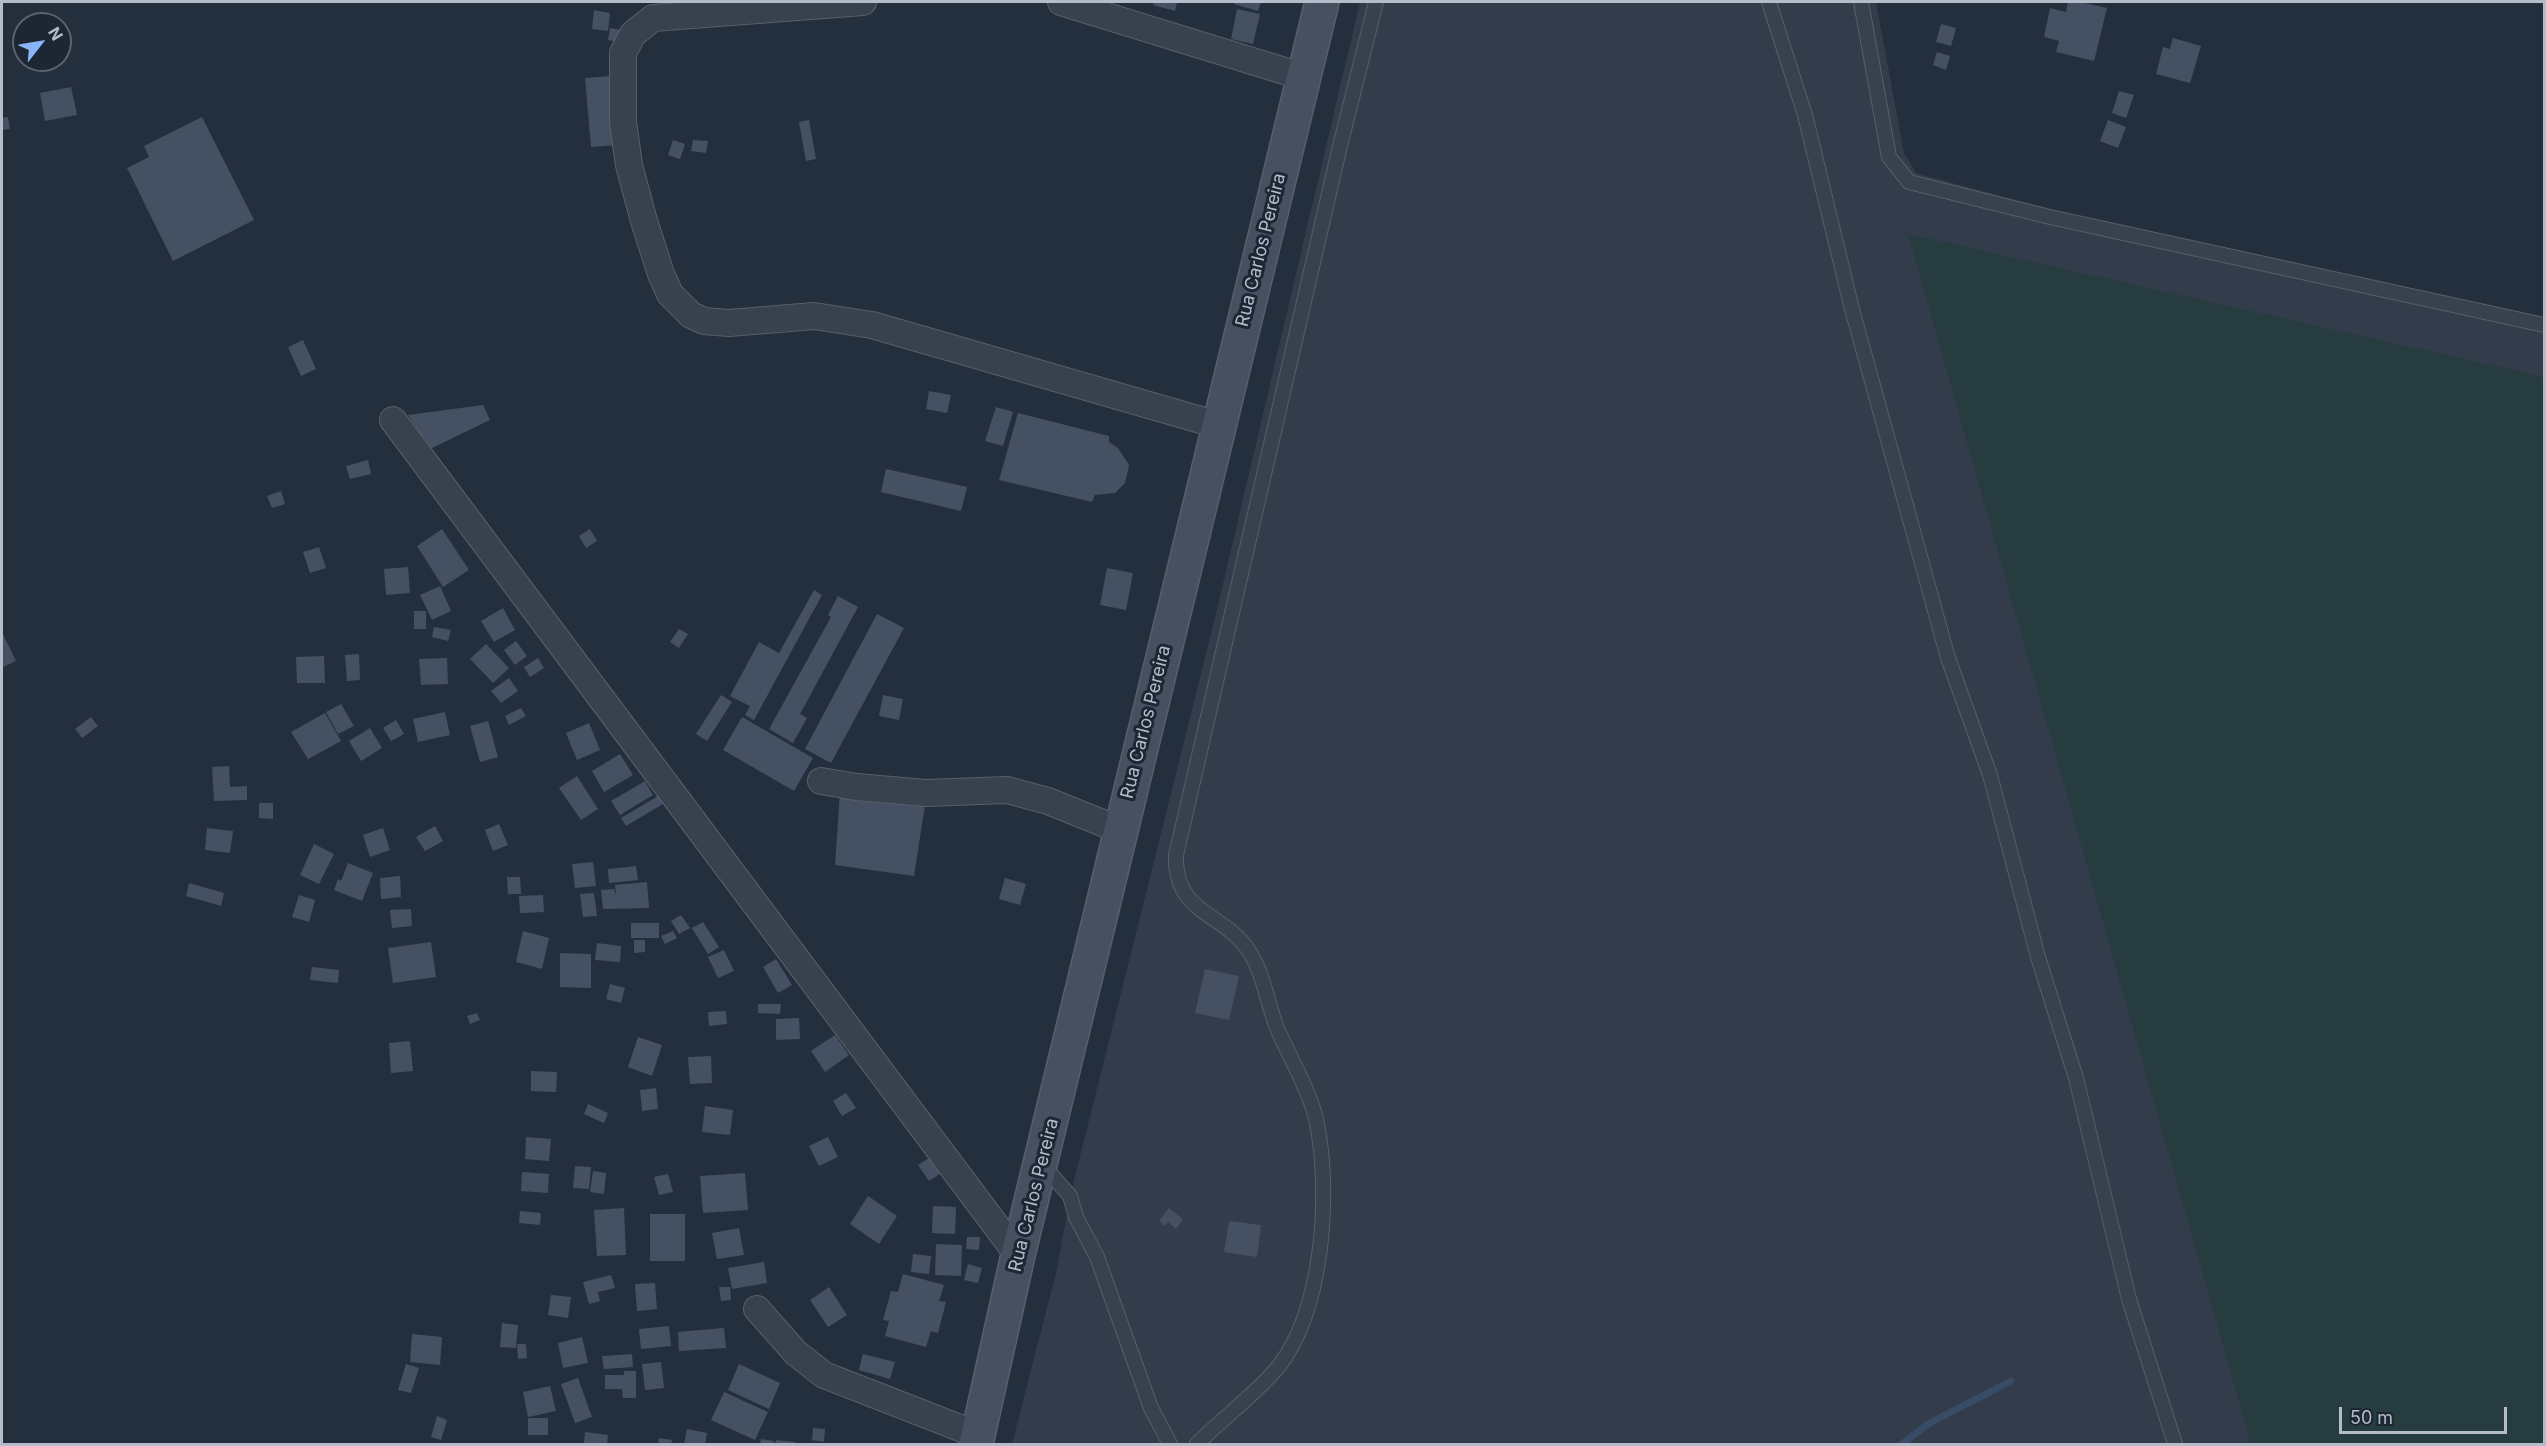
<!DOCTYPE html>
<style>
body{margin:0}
#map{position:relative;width:2546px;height:1446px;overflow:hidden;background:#242f3e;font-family:Inter,sans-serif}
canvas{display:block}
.frame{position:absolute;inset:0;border:3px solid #b4bcc9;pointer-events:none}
.north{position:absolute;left:12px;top:12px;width:60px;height:60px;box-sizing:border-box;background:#1d2633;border:2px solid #59626f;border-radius:50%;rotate:59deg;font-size:16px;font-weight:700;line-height:24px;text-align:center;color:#b4bcc9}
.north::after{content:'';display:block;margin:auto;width:21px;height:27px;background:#8ab4f8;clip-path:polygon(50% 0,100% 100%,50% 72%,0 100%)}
.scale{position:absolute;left:2339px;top:1407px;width:168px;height:27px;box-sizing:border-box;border:3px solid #b4bcc9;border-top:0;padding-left:8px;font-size:18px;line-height:21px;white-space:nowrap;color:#b4bcc9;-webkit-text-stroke:4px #1d2633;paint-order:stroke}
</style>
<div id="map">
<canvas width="2546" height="1446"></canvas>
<div class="frame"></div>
<div class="north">N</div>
<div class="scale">50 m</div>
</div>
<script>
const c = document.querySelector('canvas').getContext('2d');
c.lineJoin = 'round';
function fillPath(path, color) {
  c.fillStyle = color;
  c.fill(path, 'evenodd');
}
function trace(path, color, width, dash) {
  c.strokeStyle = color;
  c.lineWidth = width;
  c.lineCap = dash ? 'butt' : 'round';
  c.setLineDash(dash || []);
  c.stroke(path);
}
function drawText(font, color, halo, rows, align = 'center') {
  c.font = font + ' Inter,sans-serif';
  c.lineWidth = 6;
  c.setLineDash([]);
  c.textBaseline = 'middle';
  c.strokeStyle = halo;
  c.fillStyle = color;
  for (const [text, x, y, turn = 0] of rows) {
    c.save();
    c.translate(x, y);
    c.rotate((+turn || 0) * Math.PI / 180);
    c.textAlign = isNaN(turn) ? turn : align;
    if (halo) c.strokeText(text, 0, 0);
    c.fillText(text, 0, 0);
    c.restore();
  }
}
fillPath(new Path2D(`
 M1360,2H1876L1904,153L1916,173L2051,210L2544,322V1444H1012L1057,1269L1070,1196L1214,622Z`), '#323c4b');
fillPath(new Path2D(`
 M1908,234L2544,377V1444H2251Z`), '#263c3f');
trace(new Path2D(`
 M1902,1444L1928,1424L2011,1381`), '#394c67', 7);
fillPath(new Path2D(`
 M1154,2H1177L1175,11L1153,5Z
 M1234,2H1261L1258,11L1234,4Z
 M2068,2H2080L2107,8L2094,61L2056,52L2059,41L2044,37L2050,8L2066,12Z
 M1237,9L1260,14L1253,44L1231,39Z
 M594,10L610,13L608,31L592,29Z
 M1941,24L1956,28L1951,46L1936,42Z
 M610,28L621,30L619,42L608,40Z
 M2173,38L2201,46L2190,83L2156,74L2163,47L2170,49Z
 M1937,52L1950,56L1946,70L1933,65Z
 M611,76L617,145L591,147L585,78Z
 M71,87L77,115L45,121L40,93Z
 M2119,91L2134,95L2126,118L2112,113Z
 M8,117L10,129L2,130V118Z
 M202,117L254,220L173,261L127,168L149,157L144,146Z
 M809,120L816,159L806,161L799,122Z
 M2108,120L2126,127L2118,148L2100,141Z
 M673,140L685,144L680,159L668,155Z
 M693,140L708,141L706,153L691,151Z
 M303,340L316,369L301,376L288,347Z
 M929,391L951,395L947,413L926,409Z
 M483,405L490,420L430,449L408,415Z
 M996,407L1013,412L1003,446L985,441Z
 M1018,413L1109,436V442L1118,448L1129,465L1125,483L1115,493L1095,495L1092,502L999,480Z
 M368,460L371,474L350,479L346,466Z
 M886,469L967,487L961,511L881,492Z
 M281,491L285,504L272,508L267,496Z
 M442,529L469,570L443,587L417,546Z
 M590,529L597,541L586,548L579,536Z
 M319,547L326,568L310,573L303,552Z
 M408,567L410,593L386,595L384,569Z
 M1107,568L1133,573L1126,610L1100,605Z
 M440,586L451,611L432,620L420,595Z
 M814,590L822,595L754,720L745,715L750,706L730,696L759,642L779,653Z
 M838,596L858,607L800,714L807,718L793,743L769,729L831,617L828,615Z
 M503,608L515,630L494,642L481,621Z
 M414,611H426V629H414Z
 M877,614L904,628L831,763L805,749Z
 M434,627L451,630L448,641L432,637Z
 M679,629L688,634L679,648L670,642Z
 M2,632L16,661L3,667L2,664Z
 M516,641L527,656L515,665L504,650Z
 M486,644L509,668L493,683L470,659Z
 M359,654L360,680L347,681L345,655Z
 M324,656L325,683H297L296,657Z
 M447,658L448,684L421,685L419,659Z
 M538,658L544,668L530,677L524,667Z
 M509,678L518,691L501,703L491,691Z
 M721,695L732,702L707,741L696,734Z
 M883,695L903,699L899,720L879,716Z
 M341,704L354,726L338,734L326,712Z
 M521,708L526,716L509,725L505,716Z
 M445,712L450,735L418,742L413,719Z
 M325,713L341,741L308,759L291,732Z
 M91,717L98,726L82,738L75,729Z
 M742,717L813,758L794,791L723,750Z
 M396,720L404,734L391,741L383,728Z
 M488,721L498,757L480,762L470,726Z
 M589,723L600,750L577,760L566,733Z
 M370,728L382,748L361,761L349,741Z
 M620,754L633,775L604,792L592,771Z
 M229,766L230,787L247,786V800L214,801L212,767Z
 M577,776L598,809L581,820L559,788Z
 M645,781L653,795L620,815L611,801Z
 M840,791L925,805L914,876L835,865Z
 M658,796L663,804L626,826L621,818Z
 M259,803H273V819L259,818Z
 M499,824L508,845L493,851L485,830Z
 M435,826L443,841L425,851L416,837Z
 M207,828L233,831L230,853L205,850Z
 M383,828L390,850L370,857L363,835Z
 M314,844L334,854L319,884L300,875Z
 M593,862L596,886L575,888L572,864Z
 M348,863L373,873L362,901L334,890L338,879L341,881Z
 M636,866L638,880L609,883L608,869Z
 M400,876L401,897L381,899L380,878Z
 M507,877H520L521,894H508Z
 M1005,878L1026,884L1020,905L999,899Z
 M647,882L649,908L603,909L601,890L614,889L616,896L615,885Z
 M189,883L224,893L221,906L186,896Z
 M594,893L597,916L583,917L580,894Z
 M299,895L315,900L309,922L292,917Z
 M543,895L544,912L520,913L519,896Z
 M411,909L412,926L392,928L390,910Z
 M681,915L690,928L679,934L671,921Z
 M703,922L719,947L708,954L692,928Z
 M631,923H659V938H631Z
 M523,931L549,938L542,969L516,962Z
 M673,931L677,938L665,944L661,936Z
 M634,940H645V952L634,953Z
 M431,942L436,977L393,983L388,948Z
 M597,943L621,946L620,962L595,960Z
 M724,950L734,971L718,978L708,957Z
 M560,953L591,954V988L560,987Z
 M776,959L792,985L778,993L763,967Z
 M312,967L339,970L338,983L310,980Z
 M1205,969L1239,976L1229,1020L1195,1013Z
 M610,984L625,988L621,1003L606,999Z
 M758,1004H781L780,1014L758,1013Z
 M726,1011L727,1024L709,1026L708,1012Z
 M477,1013L480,1020L470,1024L467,1016Z
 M799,1018L800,1039L776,1040V1019Z
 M835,1035L849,1055L825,1072L811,1051Z
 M638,1037L662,1045L652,1076L628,1067Z
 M410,1041L413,1071L391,1073L389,1043Z
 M711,1056L712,1083L690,1084L688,1057Z
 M531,1071L557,1072L556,1092L531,1091Z
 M656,1088L658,1109L642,1111L640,1090Z
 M846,1093L856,1108L842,1116L833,1101Z
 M588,1104L608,1113L604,1123L584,1114Z
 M705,1106L733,1110L730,1135L702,1132Z
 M526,1137L551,1139L549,1161L525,1159Z
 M828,1137L838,1157L819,1166L809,1146Z
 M929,1158L940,1174L929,1181L918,1165Z
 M575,1166L591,1167L589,1189L573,1188Z
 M593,1171L606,1173L604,1194L590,1192Z
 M522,1172L549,1174L548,1193L521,1191Z
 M745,1173L748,1210L703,1213L700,1176Z
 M668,1174L673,1192L659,1195L654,1177Z
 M868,1196L897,1216L879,1244L850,1224Z
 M933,1206L956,1207L955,1234L932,1233Z
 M624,1208L626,1255L597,1256L594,1210Z
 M1169,1208L1183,1219L1176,1229L1168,1222L1165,1226L1159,1221Z
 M520,1211L541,1213L540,1225L519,1223Z
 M650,1214H685V1261H650Z
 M1229,1221L1261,1225L1257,1257L1224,1252Z
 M739,1228L744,1255L717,1259L712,1233Z
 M967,1237H980L979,1250L966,1249Z
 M936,1244L962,1245L961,1276L935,1275Z
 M913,1254L931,1256L929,1274L911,1272Z
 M764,1262L767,1283L732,1289L728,1268Z
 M968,1264L982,1268L978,1283L964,1280Z
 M903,1274L944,1285L939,1301L946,1302L938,1333L931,1331L926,1347L885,1336L889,1321L883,1320L891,1291L898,1292Z
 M611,1275L615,1288L598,1292L600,1301L589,1304L583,1282Z
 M655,1283L657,1309L637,1311L635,1284Z
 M719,1287H730L731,1300L721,1301Z
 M829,1287L847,1315L828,1327L810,1300Z
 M551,1295L571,1297L568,1318L548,1315Z
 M502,1323L518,1325L516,1348L500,1347Z
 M669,1326L671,1346L641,1349L639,1329Z
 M724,1328L726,1348L679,1351L678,1332Z
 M412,1334L442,1337L440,1365L410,1362Z
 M582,1337L588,1363L563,1368L558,1343Z
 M517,1344H526L527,1358L518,1359Z
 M632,1354L633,1367L604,1369L602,1356Z
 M863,1354L895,1362L890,1379L859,1370Z
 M661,1362L664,1388L645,1390L642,1364Z
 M406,1364L419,1368L411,1393L398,1390Z
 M739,1364L780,1383L769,1409L728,1390Z
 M624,1371H636V1398H623L622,1389H605V1375H624Z
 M578,1378L592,1417L575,1423L561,1384Z
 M550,1386L556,1411L528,1417L523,1392Z
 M724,1392L768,1412L755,1440L711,1420Z
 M437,1416L447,1420L441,1440L431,1437Z
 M528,1418H548V1435H528Z
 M813,1428L825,1429L824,1442L812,1440Z
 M687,1429L707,1433L705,1444H684Z
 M585,1432L608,1435L607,1444H584Z
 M659,1438L672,1440L671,1444H658Z
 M761,1439L774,1441L773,1444H760Z
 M776,1440L795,1442V1444H775Z`), '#455162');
const lane = new Path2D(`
 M1769,2L1805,115L1852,309L1948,658L1990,775L2038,957L2076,1078L2129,1299L2175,1444
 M1861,2L1889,157L1909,182L2050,217L2544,325
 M1042,1164L1070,1196L1076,1217L1097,1257L1151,1408L1170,1444
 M1197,1444C1221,1420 1259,1391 1279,1366C1323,1309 1330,1197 1318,1129C1312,1093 1291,1061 1277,1028C1267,1003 1264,974 1249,951C1224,912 1174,915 1176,855L1340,146L1376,2`);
const street = new Path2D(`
 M863,2L653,18L633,34L623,53V122L629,165L644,221L661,274L670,294L691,315L704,321L729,323L814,316L872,325L1218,425
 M1061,2L1304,77
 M393,420L1018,1255
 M821,781L856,787L926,793L1007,790L1048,801L1120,830
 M757,1309L796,1353L824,1375L978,1435`);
const secondary = new Path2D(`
 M976,1444L1018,1255L1322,2`);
trace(lane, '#565f6c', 16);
trace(street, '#565f6c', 28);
trace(secondary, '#565f6c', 36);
trace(lane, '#38414e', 14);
trace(street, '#38414e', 26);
trace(secondary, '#465061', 33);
drawText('18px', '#b4bcc9', '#1d2633', [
 ["Rua Carlos Pereira",1261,250,-76],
 ["Rua Carlos Pereira",1146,722,-76],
 ["Rua Carlos Pereira",1034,1195,-76]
]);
</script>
